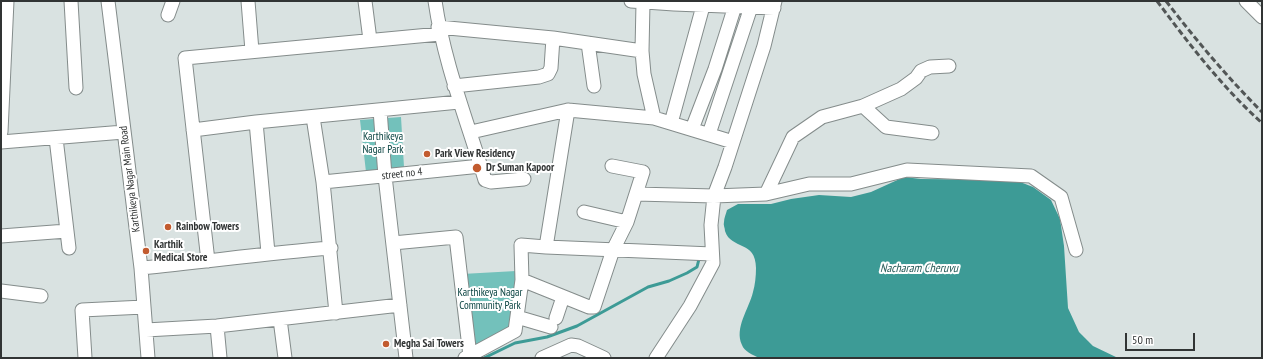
<!DOCTYPE html>
<style>
body{margin:0}
#map{position:relative;width:1263px;height:359px;overflow:hidden;background:#d9e2e1;font-family:"PT Sans Narrow",sans-serif}
canvas{display:block}
.frame{position:absolute;inset:0;border:2px solid #313434;pointer-events:none}
.scale{position:absolute;left:1125px;top:333px;width:70px;height:18px;box-sizing:border-box;border:2px solid #313434;border-top:0;padding-left:5px;font-size:12px;line-height:14px;white-space:nowrap;color:#313434;-webkit-text-stroke:3px #fff;paint-order:stroke}
</style>
<div id="map">
<canvas width="1263" height="359"></canvas>
<div class="frame"></div>
<div class="scale">50 m</div>
</div>
<script>
const c = document.querySelector('canvas').getContext('2d');
c.lineJoin = 'round';
function fillPath(path, color) {
  c.fillStyle = color;
  c.fill(path, 'evenodd');
}
function trace(path, color, width, dash) {
  c.strokeStyle = color;
  c.lineWidth = width;
  c.lineCap = dash ? 'butt' : 'round';
  c.setLineDash(dash || []);
  c.stroke(path);
}
function drawText(font, color, halo, rows, align = 'center') {
  c.font = font + ' "PT Sans Narrow",sans-serif';
  c.lineWidth = 4;
  c.setLineDash([]);
  c.textBaseline = 'middle';
  c.strokeStyle = halo;
  c.fillStyle = color;
  for (const [text, x, y, turn = 0] of rows) {
    c.save();
    c.translate(x, y);
    c.rotate((+turn || 0) * Math.PI / 180);
    c.textAlign = isNaN(turn) ? turn : align;
    if (halo) c.strokeText(text, 0, 0);
    c.fillText(text, 0, 0);
    c.restore();
  }
}
fillPath(new Path2D(`
 M401,117L404,167L366,172L360,120Z
 M516,271L514,329L471,350L462,274Z`), '#73c1bb');
fillPath(new Path2D(`
 M904,177L921,179L1015,180L1033,187L1051,200L1060,219L1064,246L1068,308L1079,332L1093,346L1118,358H759C753,355 744,351 742,345C734,328 749,309 753,292C755,285 756,276 756,268C756,240 731,250 725,231C725,228 723,225 724,222C724,218 726,214 727,210L738,204H771L791,199L819,195L851,197L871,192Z`), '#3d9b96');
trace(new Path2D(`
 M484,358L515,343L547,337L577,326L648,287L669,281L687,273L697,267L699,259`), '#3d9b96', 3);
const minor = new Path2D(`
 M71,1L76,88
 M108,1L141,268L148,358
 M248,1L252,51
 M365,1L370,40
 M435,1C444,63 467,120 485,180L491,182L524,179
 M631,1L674,4L774,8
 M1246,1L1262,17
 M643,3L642,51L644,74L654,118
 M168,15L173,1
 M438,27L553,38L642,51
 M588,43L594,86
 M454,86L539,77L548,74L551,68L553,38
 M863,106L886,127L932,133
 M380,110L385,176L406,358
 M313,117L323,182L336,313
 M256,122L268,253
 M671,123L703,6
 M692,129L715,69L735,6
 M193,130L256,122L459,102
 M1,132L7,1
 M471,132L568,110L654,118L733,142
 M709,134L751,7
 M56,138L69,248
 M1,142L124,132
 M323,182L481,166
 M636,194L714,196L766,194L809,184H851L907,170L1031,176L1061,197L1076,250
 M766,194L793,137L822,117L863,106L901,89L916,78L921,71L930,67L949,66
 M584,212L627,222
 M1,236L67,231
 M393,243L456,237L470,356
 M546,247L568,110
 M208,261L185,58L440,34
 M141,268C204,262 267,253 331,248
 M522,280L589,307H594L613,250L627,222L643,172L612,166
 M1,291L41,296
 M517,317L551,327
 M556,318L563,297
 M280,319L285,358
 M217,326L220,358
 M146,330L217,326L400,305
 M85,358L82,310L144,307
 M465,358L515,331L522,280L521,245L546,247L712,254
 M542,358L571,345L578,346L604,358
 M656,358L690,306L713,263L711,225L714,196L725,167L764,46L775,1`);
trace(minor, '#848c8b', 15);
trace(minor, '#fff', 13);
trace(new Path2D(`
 M1157,1C1189,44 1222,87 1262,123
 M1166,1C1196,40 1227,77 1262,112`), '#525656', 3, [6, 3]);
for (const [x, y, r, color] of [
 [427,154,4,"#c25b2f"],
 [477,168,5,"#c25b2f"],
 [168,227,4,"#c25b2f"],
 [146,251,4,"#c25b2f"],
 [386,344,4,"#c25b2f"]
]) {
  const dot = new Path2D();
  dot.arc(x, y, r, 0, 2 * Math.PI);
  c.fillStyle = color;
  c.fill(dot);
  trace(dot, '#fff', 1.5);
}
drawText('11px', '#094341', '#fff', [
 ["Karthikeya",383,137],
 ["Nagar Park",383,150],
 ["Karthikeya Nagar",490,293],
 ["Community Park",490,306]
]);
drawText('bold 11px', '#313434', '#fff', [
 ["Park View Residency",435,154],
 ["Dr Suman Kapoor",486,168],
 ["Rainbow Towers",176,227],
 ["Karthik",154,245],
 ["Medical Store",154,258],
 ["Megha Sai Towers",394,344]
], 'left');
drawText('11px', '#313434', '#fff', [
 ["street no 4",402,174,-6],
 ["Karthikeya Nagar Main Road",130,179,-97]
]);
drawText('italic 12px', '#295d5a', '#fff', [
 ["Nacharam Cheruvu",919,269]
]);
</script>
